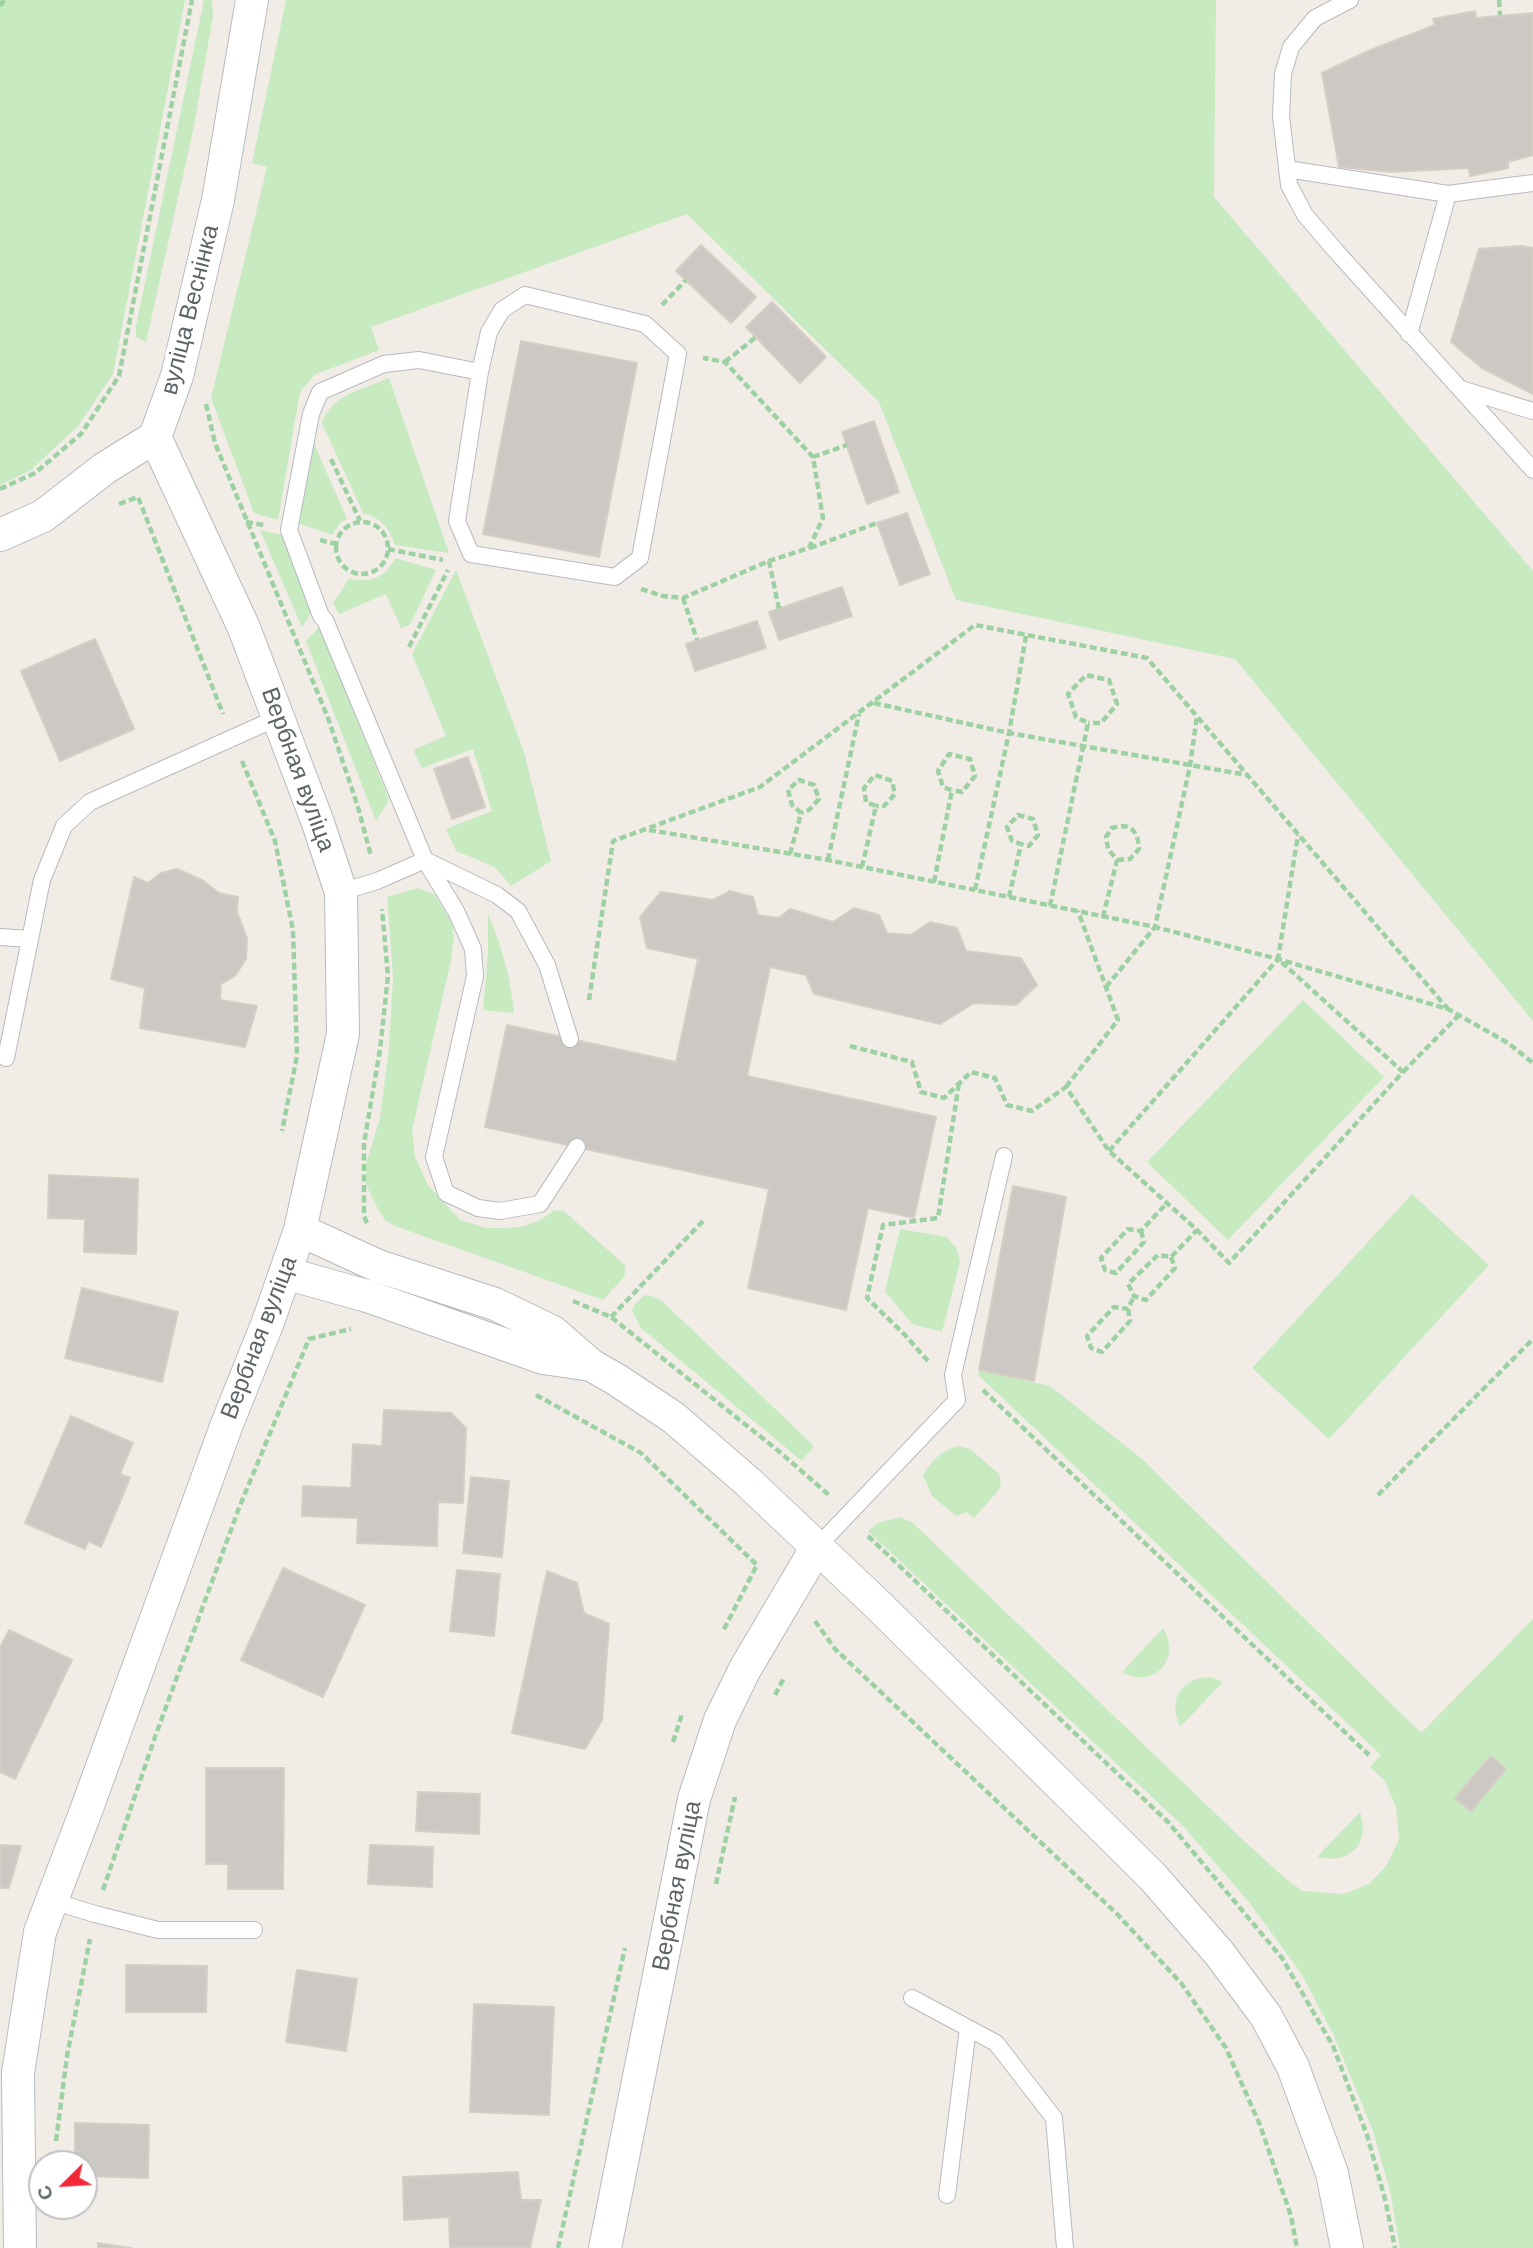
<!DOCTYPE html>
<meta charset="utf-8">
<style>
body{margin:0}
#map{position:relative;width:1533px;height:2248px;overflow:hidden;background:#f1ede6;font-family:"DM Sans",sans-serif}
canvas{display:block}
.north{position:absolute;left:28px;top:2150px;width:70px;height:70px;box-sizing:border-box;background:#fff;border:2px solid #bfc1c3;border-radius:50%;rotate:246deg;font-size:19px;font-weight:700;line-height:28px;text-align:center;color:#5e6468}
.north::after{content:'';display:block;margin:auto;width:24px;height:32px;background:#f52837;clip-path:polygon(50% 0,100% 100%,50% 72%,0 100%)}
</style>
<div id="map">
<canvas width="1533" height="2248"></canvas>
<div class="north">С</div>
</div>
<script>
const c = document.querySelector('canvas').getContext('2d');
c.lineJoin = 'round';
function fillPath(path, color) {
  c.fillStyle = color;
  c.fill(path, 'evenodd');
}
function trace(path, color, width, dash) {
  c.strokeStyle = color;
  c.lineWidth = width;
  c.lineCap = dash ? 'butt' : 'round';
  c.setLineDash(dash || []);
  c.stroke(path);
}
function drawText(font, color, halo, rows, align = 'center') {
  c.font = font + ' "DM Sans",sans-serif';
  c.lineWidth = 7;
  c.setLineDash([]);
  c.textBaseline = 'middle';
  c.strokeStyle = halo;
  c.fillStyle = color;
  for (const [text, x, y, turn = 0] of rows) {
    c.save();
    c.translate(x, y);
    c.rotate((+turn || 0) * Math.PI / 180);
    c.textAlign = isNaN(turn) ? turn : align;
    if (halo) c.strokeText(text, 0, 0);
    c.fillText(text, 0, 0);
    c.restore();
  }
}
fillPath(new Path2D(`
 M0,0H185L113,374L78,426L31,470L0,485Z
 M204,0H212L213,16L194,126L146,342L136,337V326Z
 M286,0H1216L1214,197L1533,571V1021L1235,659L956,600L879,402L687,214L371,327L379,350L314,375L300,392L278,520L254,513L211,398L267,167L252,163Z
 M389,378L449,553L395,545C389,528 381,518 363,513L322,423C331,394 364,389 389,378Z
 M312,439L347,519L341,522L332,535L297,523Z
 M260,530L284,535L313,610L302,627Z
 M395,558L436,570L410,625L401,628L386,594L339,614L333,603L349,579C372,582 384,579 395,558Z
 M456,570L524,752L551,861L511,886L495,867L456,851L446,829L492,811L473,749L422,768L413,750L446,736L412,654Z
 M320,626L389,800L376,821L306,641Z
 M418,888L435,895L452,923L454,937L451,961L412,1130L415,1157L428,1185L460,1220L486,1228H508L524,1226L540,1220L555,1210L564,1211L626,1266L624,1277L603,1300L395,1226L386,1221L380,1213L366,1185V1164L380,1118L389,1047L393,977L387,897Z
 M488,914C503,950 510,975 514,1013L483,1010L488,953Z
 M1303,1000L1384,1077L1228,1240L1147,1162Z
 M1412,1194L1489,1265L1329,1439L1252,1368Z
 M900,1229L947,1237L957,1249L960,1262L942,1332L912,1324L885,1291Z
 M645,1295L652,1296L661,1300L814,1446L802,1461L641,1328L632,1311L635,1304Z
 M979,1370L1050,1386L1142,1459L1421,1733L1533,1619V2248H1400L1390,2191L1373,2131L1333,2034L1301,1973L1249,1902L1183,1826L868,1531L878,1523L900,1517L913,1523L1241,1838L1287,1880L1303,1891L1344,1894L1369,1884L1387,1865L1399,1839L1396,1807L1385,1781L1370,1767L1381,1755L978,1375Z
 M957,1446L970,1449L999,1474L1001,1483L998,1491L974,1518L967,1512L956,1516L932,1496L923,1475C932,1460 940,1452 957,1446Z
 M1163,1628C1182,1659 1154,1690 1122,1672Z
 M1211,1677L1223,1682L1180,1727C1168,1699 1180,1678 1211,1677Z
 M1360,1812C1371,1845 1349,1865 1317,1857Z`), '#c7eac1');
const building = new Path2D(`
 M1475,11L1476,18L1533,13V155L1508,162V168L1470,176L1469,168L1393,172L1339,167L1322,73L1368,51L1435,25L1433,19Z
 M701,245L756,297L731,323L676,271Z
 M1521,246L1533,248V394L1482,368L1451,342L1479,249Z
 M772,302L826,357L800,383L746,327Z
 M521,341L637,363L599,557L483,534Z
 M874,421L899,492L867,504L842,432Z
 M907,513L930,574L900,585L877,523Z
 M842,587L852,616L779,640L769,612Z
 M757,621L766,648L695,671L686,644Z
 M95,639L134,729L60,761L21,671Z
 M468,757L485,807L452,819L434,769Z
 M177,869L202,880L219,893L238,897L237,912L247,938L246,959L235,976L221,984L220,1000L257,1006L245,1047L140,1028L145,988L111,979L134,877L148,883L161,873Z
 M730,891L753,897L758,915L779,918L790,909L833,922L854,908L879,915L887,933L911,935L930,922L957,928L966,951L1021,958L1037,985L1016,1005L974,1003L940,1024L814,994L806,975L770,967L747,1076L936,1117L914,1218L868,1208L846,1310L748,1288L769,1189L485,1127L507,1025L676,1062L698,959L647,948L640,917L661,892L713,900Z
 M49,1175L138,1179L136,1254L84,1252L85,1219L48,1218Z
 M1013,1186L1066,1197L1034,1381L979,1370Z
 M82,1288L178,1312L162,1382L65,1358Z
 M384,1410L451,1413L466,1428L463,1503L438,1502L437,1546L357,1543L358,1518L302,1516L303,1486L351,1488L353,1444L382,1446Z
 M71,1416L133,1443L120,1474L130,1478L101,1547L88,1541L85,1549L25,1523Z
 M471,1477L509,1481L502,1557L463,1553Z
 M283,1568L365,1605L323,1697L241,1660Z
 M457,1570L500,1574L494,1636L450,1631Z
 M547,1571L577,1583L584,1613L609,1624L602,1720L585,1749L512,1733Z
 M9,1630L72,1660L15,1779L0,1772V1648Z
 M1491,1756L1506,1769L1471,1811L1455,1798Z
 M206,1768H284L283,1889H228V1864H206Z
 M418,1792L480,1794L479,1834L416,1831Z
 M0,1845L21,1846L9,1888H0Z
 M370,1845L433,1847L432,1887L368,1884Z
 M126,1965L207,1966L206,2012H126Z
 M297,1970L357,1979L346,2051L286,2042Z
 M474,2004L554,2007L549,2115L470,2112Z
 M75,2123L149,2125L148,2178L84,2176V2164H75Z
 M518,2172L521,2200H541L530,2248H450L449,2217L404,2220L403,2177Z
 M98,2243L131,2248H98Z`);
fillPath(building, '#ccc8c3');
trace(building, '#d6cec4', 2);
const lane = new Path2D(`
 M1350,0L1315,18L1291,47L1283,74L1281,116L1289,185L1305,215L1335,250L1533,470
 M1287,169L1448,194L1409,334
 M1448,194L1533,183
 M1461,389L1533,411
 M341,892L377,881L425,860L325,620L321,616L289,530L311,414L320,392L384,364L419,360L480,372L489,332L502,310L525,295L645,324L678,354L640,558L615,577L471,554L457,521L480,372
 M0,937L30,939
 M570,1039L547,965L518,911L497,895L425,860L456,911L473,949L475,976L434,1157L446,1193L478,1208L500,1211L540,1204L577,1147
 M6,1058L42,880L64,826L90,802L279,717
 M817,1547L957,1400L953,1375L1004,1156
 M52,1901L95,1914L158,1930H254
 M912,1998L996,2043L1054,2118L1065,2248
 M947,2195L968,2028`);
const street = new Path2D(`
 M0,535L43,516L105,468L155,437L177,376L218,200L252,0
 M300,1230L378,1266L495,1304L553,1332L591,1365L617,1380L674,1418L748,1482L876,1603L1152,1876L1219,1953L1266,2016L1293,2067L1332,2173L1347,2248
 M285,1273L367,1296L543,1358L591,1365
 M20,2248L18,2073L40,1932L87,1808L227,1424L268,1322L300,1230L343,1034L341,892L318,823L244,628L155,437
 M605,2248L694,1799L720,1720L745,1669L817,1547`);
trace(lane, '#b7babe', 18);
trace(street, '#b7babe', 34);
trace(new Path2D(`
 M1499,0L1500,15
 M0,6L4,0
 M662,305L686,280
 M725,362L756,337
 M206,404L215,443L328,718L358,807L371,856
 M813,457L847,445
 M331,459L360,521
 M0,489L35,473L81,434L119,376L192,0
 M119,504L138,497L223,714
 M336 548a26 26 0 1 1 52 0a26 26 0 1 1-52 0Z
 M246,522L264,525
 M320,540L336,544
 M810,548L877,523
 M388,549L443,560
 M769,561L779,609
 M641,589L663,596L683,598L769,561L809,548L823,518L813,457L725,362L703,358
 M683,598L697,640
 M1026,636L1009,733L975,890L1155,927L1278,959L1448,1009L1508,1043L1533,1063
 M409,647L448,570
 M874,703L1009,733L1247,775
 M242,761L275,841L293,930L297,1056L282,1131
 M649,830L828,860L975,890
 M790,854L801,813L792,805L788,790L799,780L814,785L819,799L809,810L801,813
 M828,860L859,714
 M862,867L876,806L866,802L864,788L875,775L892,781L895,794L884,806H876
 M934,882L952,790L943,787L938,771L949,754L970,759L975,776L962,792L952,790
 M1009,897L1021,844L1012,841L1007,827L1018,815L1033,819L1038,835L1029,846L1021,844
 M1050,906L1088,723L1076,717L1068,694L1086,675L1109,680L1117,704L1101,723H1088
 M1103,917L1117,860L1108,849L1106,837L1112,828C1131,822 1138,831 1139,849L1130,859L1117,860
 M1106,987L1155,927L1190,766L1197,716
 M589,1000L613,841L760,787L975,625L1147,658L1448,1009
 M850,1046L912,1062L921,1092L944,1098L971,1072L995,1078L1007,1105L1032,1111L1066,1087L1109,1151L1197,1230L1229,1263L1403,1072L1278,959L1298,835
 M1403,1072L1460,1014
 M1066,1087L1118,1020L1078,911
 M1109,1151L1278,959
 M367,1223L364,1216V1143L380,1050L388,976L382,909
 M1141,1231L1144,1242L1116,1273L1105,1270L1101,1258L1128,1229L1141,1231L1166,1204
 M1171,1257L1175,1268L1146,1300L1134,1296L1128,1284L1158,1255L1171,1257L1197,1230
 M573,1301L611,1317L781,1453L830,1496
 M1128,1309L1130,1321L1102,1352L1091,1348L1087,1336L1114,1307L1128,1309L1134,1296
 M611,1317L704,1220
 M928,1361L905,1335L867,1298L883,1225L938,1218L959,1083
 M983,1390L1369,1755
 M536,1395L641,1453L757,1565L723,1631
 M1378,1495L1533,1339
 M868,1536L1168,1822L1282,1958L1333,2046L1367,2135L1385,2199L1395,2248
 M815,1621L835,1649L1117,1914L1181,1983L1226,2048L1260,2125L1291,2216L1297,2248
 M775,1695L784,1678
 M673,1742L682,1714
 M716,1884L735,1797
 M103,1890L155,1737L239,1508L309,1339L351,1329
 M56,2141L67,2056L90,1939
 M558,2248L625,1948`), '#9dd1a3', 4.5, [7, 3.5]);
trace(lane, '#fff', 16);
trace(street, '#fff', 32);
drawText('24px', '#5e6468', '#fff', [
 ["вуліца Веснінка",191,310,-76],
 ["Вербная вуліца",297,770,70],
 ["Вербная вуліца",260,1338,-69],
 ["Вербная вуліца",678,1886,-79]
]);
</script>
